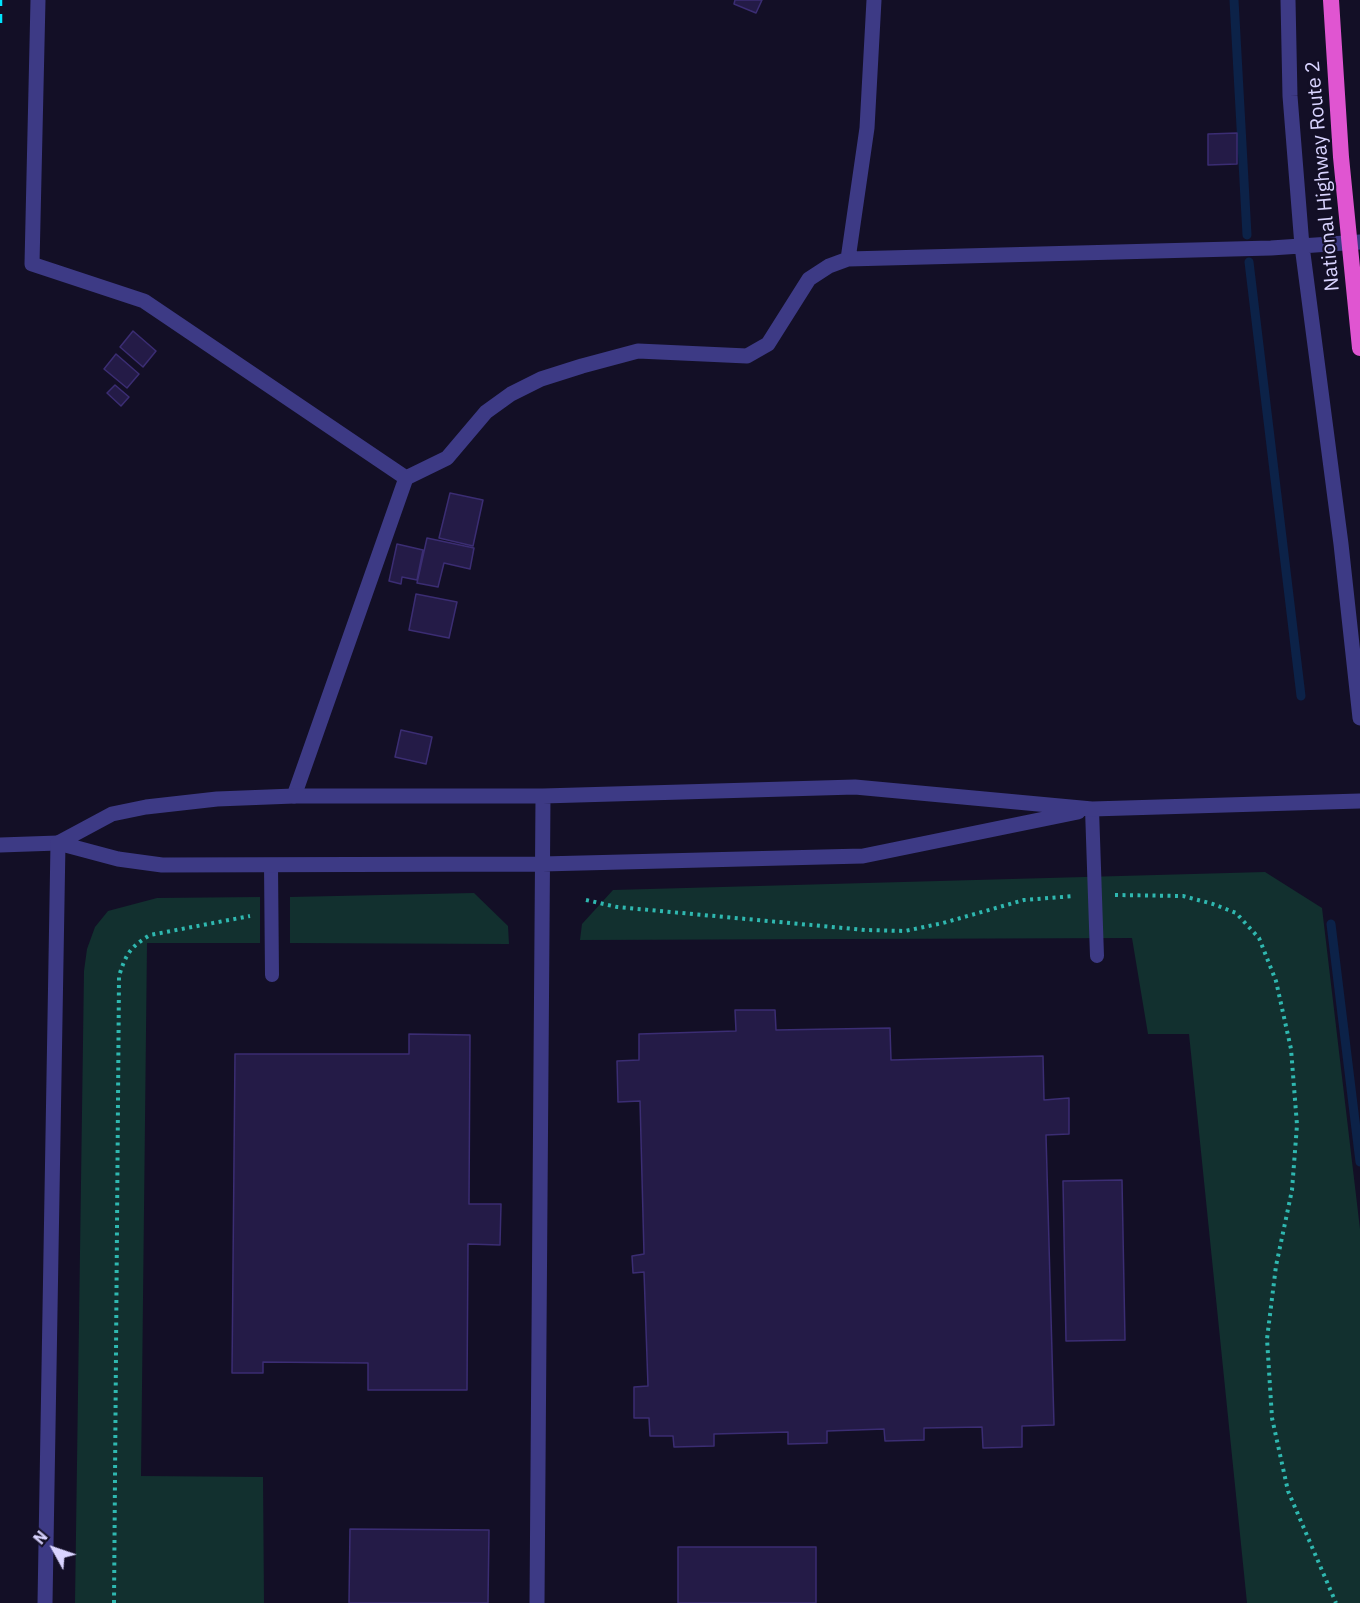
<!DOCTYPE html>
<style>
body{margin:0}
#map{position:relative;width:1360px;height:1603px;overflow:hidden;background:#130f26;font-family:"IBM Plex Sans",sans-serif}
canvas{display:block}
.north{position:absolute;left:24px;top:1519px;width:60px;height:60px;-webkit-text-stroke:4px #130f26;paint-order:stroke;rotate:310deg;font-size:16px;font-weight:700;line-height:24px;text-align:center;color:#d9d4ff}
.north::after{content:'';display:block;margin:auto;width:21px;height:27px;background:#d9d4ff;clip-path:polygon(50% 0,100% 100%,50% 72%,0 100%)}
</style>
<div id="map">
<canvas width="1360" height="1603"></canvas>
<div class="north">N</div>
</div>
<script>
const c = document.querySelector('canvas').getContext('2d');
c.lineJoin = 'round';
function fillPath(path, color) {
  c.fillStyle = color;
  c.fill(path, 'evenodd');
}
function trace(path, color, width, dash) {
  c.strokeStyle = color;
  c.lineWidth = width;
  c.lineCap = dash ? 'butt' : 'round';
  c.setLineDash(dash || []);
  c.stroke(path);
}
function drawText(font, color, halo, rows, align = 'center') {
  c.font = font + ' "IBM Plex Sans",sans-serif';
  c.lineWidth = 4.5;
  c.setLineDash([]);
  c.textBaseline = 'middle';
  c.strokeStyle = halo;
  c.fillStyle = color;
  for (const [text, x, y, turn = 0] of rows) {
    c.save();
    c.translate(x, y);
    c.rotate((+turn || 0) * Math.PI / 180);
    c.textAlign = isNaN(turn) ? turn : align;
    if (halo) c.strokeText(text, 0, 0);
    c.fillText(text, 0, 0);
    c.restore();
  }
}
fillPath(new Path2D(`
 M1265,872L1322,908L1360,1229V1603H1247L1189,1034H1148L1132,938L580,940L582,924L613,890Z
 M474,893L508,926L509,944L290,943V897Z
 M260,897V943H147L141,1476L263,1477L264,1603H75L84,971L87,949L95,927L108,911L157,898Z`), '#12302f');
trace(new Path2D(`
 M1234,0L1247,235
 M1249,262L1301,696
 M1331,924L1360,1162`), '#0c2248', 9);
const building = new Path2D(`
 M735,0H762L756,13L734,4Z
 M1237,133V164L1208,165V134Z
 M133,331L156,351L143,367L120,347Z
 M116,354L139,374L127,388L104,369Z
 M115,385L129,397L121,406L107,393Z
 M450,493L483,500L473,546L439,538Z
 M427,538L474,548L470,569L444,563L438,587L417,583Z
 M397,544L423,550L417,580L402,577L401,584L389,581Z
 M416,594L457,602L449,638L409,630Z
 M401,730L432,737L426,764L395,757Z
 M735,1010H775L776,1030L890,1028L891,1060L1043,1056L1044,1100L1069,1098V1134L1046,1135L1054,1425L1022,1426V1447L983,1448L982,1427L924,1428V1440L885,1441L884,1429L827,1431V1443L788,1444V1432L714,1434V1446L674,1447L673,1436H650L649,1418H634V1387L648,1386L644,1272L633,1273L632,1256L644,1254L640,1101L618,1102L617,1061L639,1060V1034L736,1031Z
 M409,1034L470,1035L469,1204H501L500,1245L468,1244L467,1390H368V1363L263,1362V1373H232L235,1054H409Z
 M1122,1180L1125,1340L1066,1341L1063,1181Z
 M350,1529L489,1530L488,1603H349Z
 M678,1547H816V1603H678Z`);
fillPath(building, '#241b47');
trace(building, '#3b2d73', 1.5);
trace(new Path2D(`
 M1115,895L1183,896L1213,904L1236,913L1259,938L1276,981L1291,1049L1297,1125L1292,1190L1276,1266L1267,1339L1272,1418L1288,1491L1336,1603
 M586,900L617,907L865,930L905,931L943,923L1024,900L1074,896
 M114,1603L119,976C126,954 130,947 150,935L250,916`), '#2fb8b0', 4, [3, 4.5]);
trace(new Path2D(`
 M1092,809L1097,956
 M271,865L272,975`), '#3d3a85', 14);
trace(new Path2D(`
 M38,0L32,264L144,301L406,478L447,458L486,412L511,394L541,379L582,366L638,351L747,356L768,344L809,279L829,266L848,259L1271,248L1360,242
 M1288,0L1290,96L1302,246L1341,544L1360,718
 M848,259L867,128L874,0
 M294,796L406,478
 M0,845L58,843`), '#3d3a85', 15);
trace(new Path2D(`
 M58,843L112,814L146,807L217,799L294,796H543L855,787L1092,809L1360,801
 M58,843L118,859L162,865L542,864L863,856L1078,812
 M45,1603L58,843
 M537,1603L543,796`), '#3d3a85', 15);
trace(new Path2D(`
 M0,23V0`), '#00e5ff', 4.5, [9, 8]);
trace(new Path2D(`
 M1331,0L1341,157L1360,348`), '#e055d1', 16);
drawText('20px', '#d9d4ff', '#130f26', [
 ["National Highway Route 2",1323,176,-95]
]);
</script>
